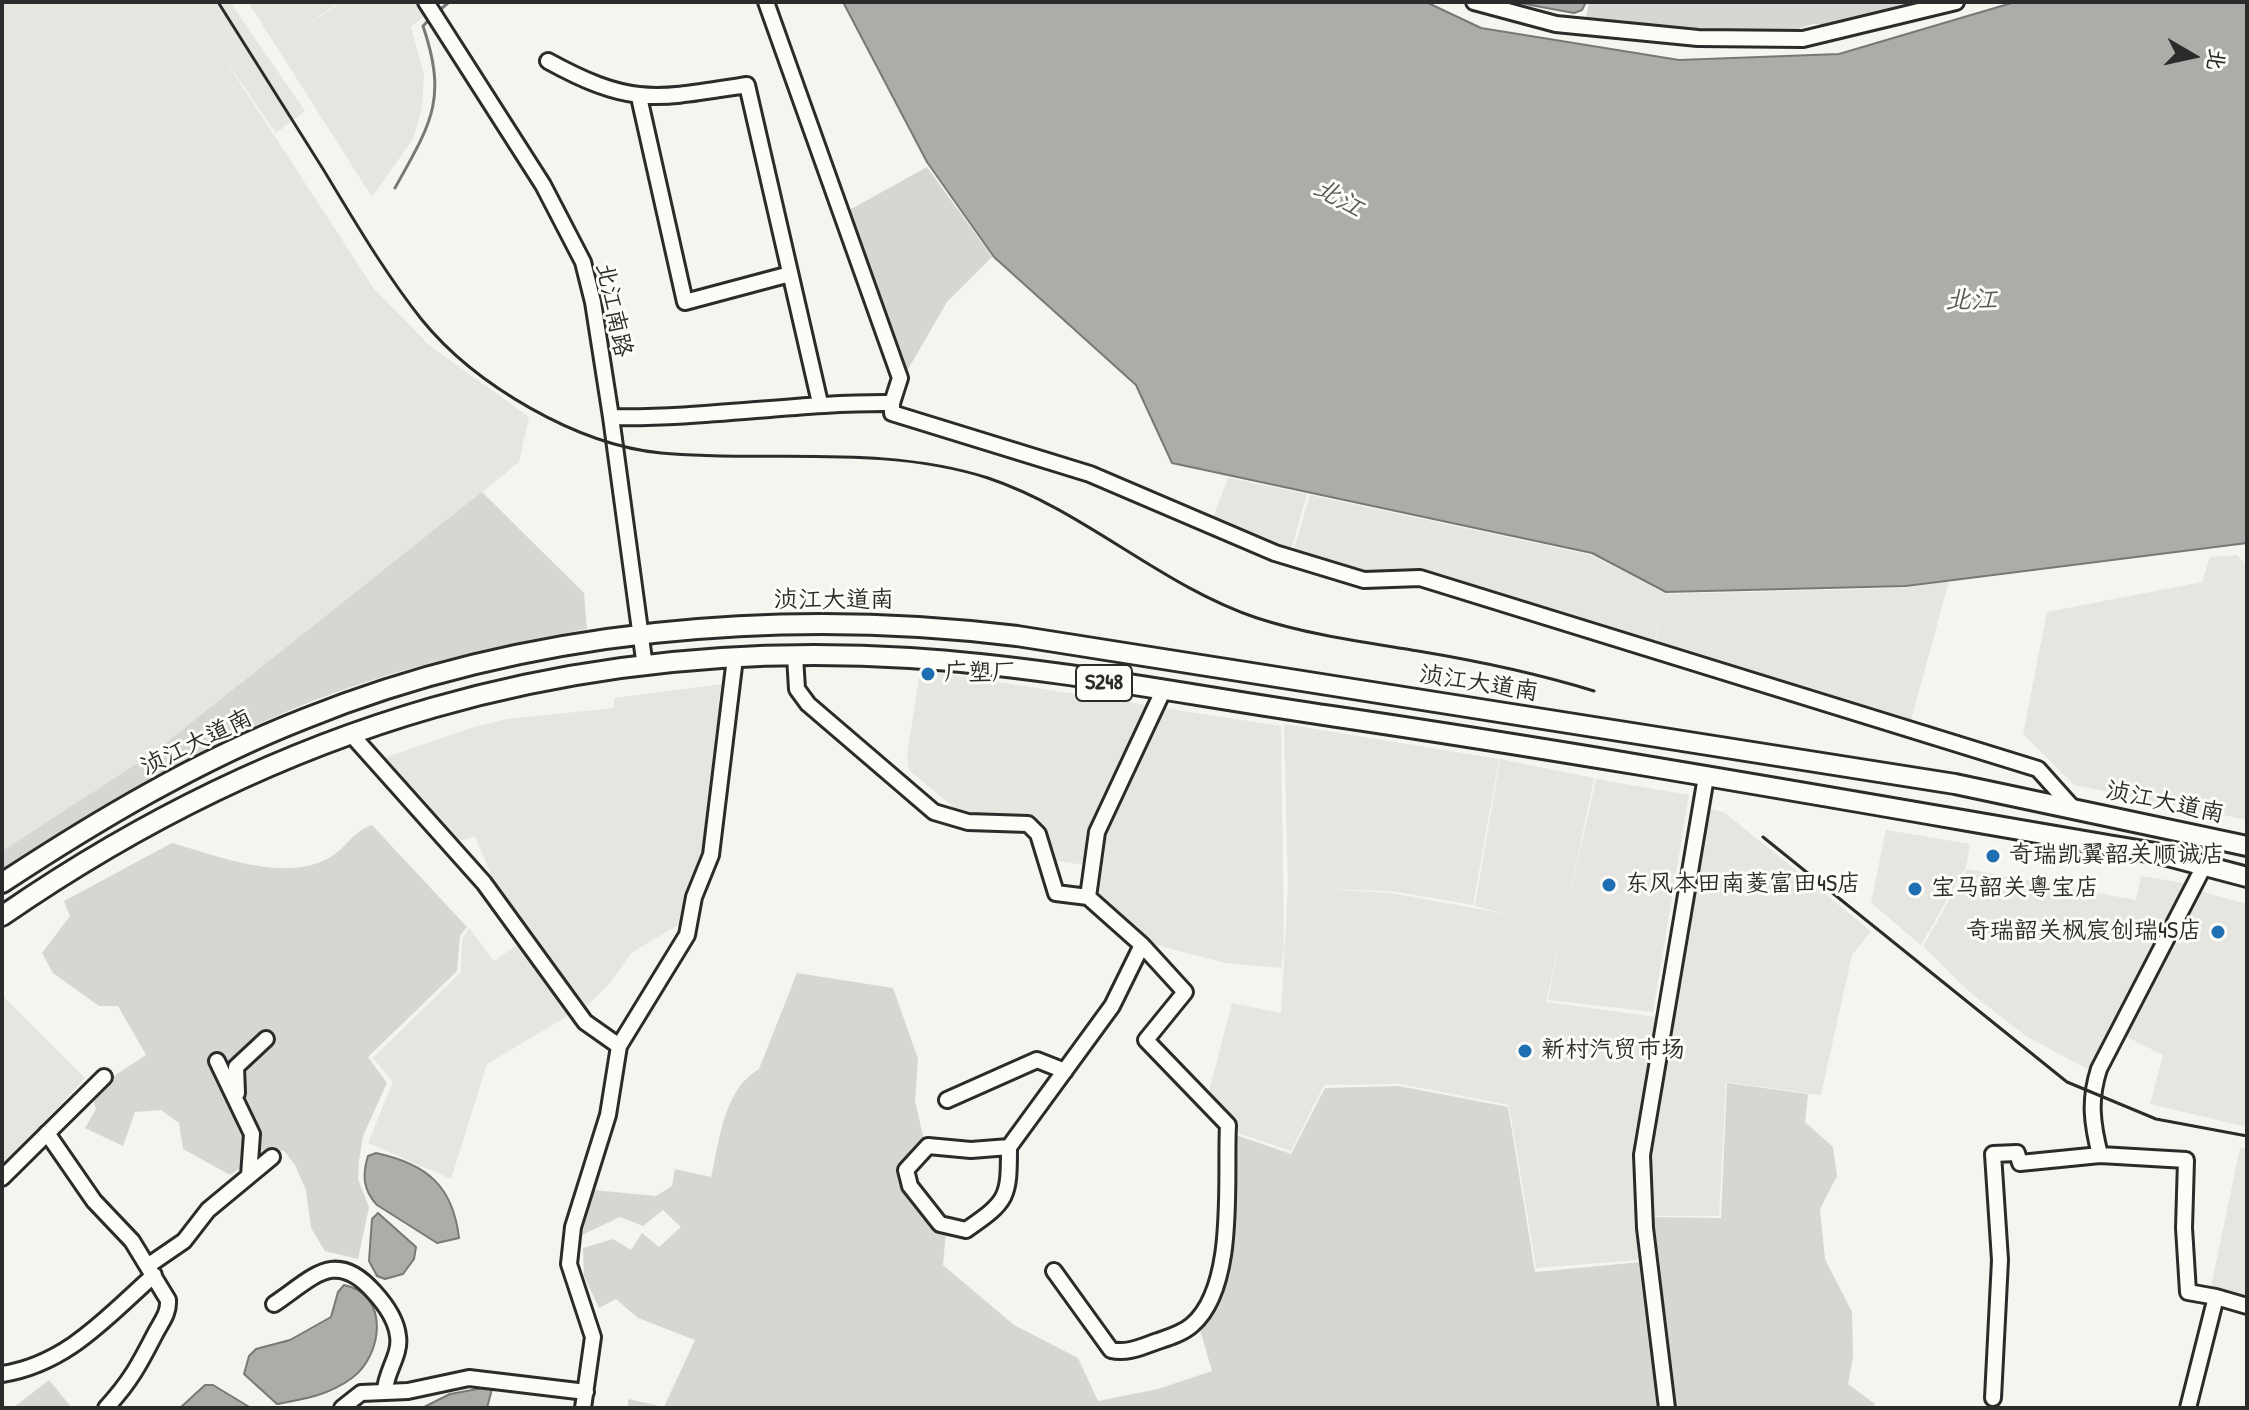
<!DOCTYPE html>
<meta charset="utf-8">
<style>
body{margin:0}
#map{position:relative;width:2249px;height:1410px;overflow:hidden;background:#f5f4ef;font-family:"Patrick Hand","LXGW WenKai TC",sans-serif}
canvas{display:block}
.frame{position:absolute;inset:0;border:4px solid #2b2b2b;pointer-events:none}
.north{position:absolute;left:2153px;top:16px;width:80px;height:80px;-webkit-text-stroke:6px #fdfcf7;paint-order:stroke;rotate:99deg;font-size:22px;font-weight:700;line-height:32px;text-align:center;color:#2b2b2b}
.north::after{content:'';display:block;margin:auto;width:28px;height:36px;background:#2b2b2b;clip-path:polygon(50% 0,100% 100%,50% 72%,0 100%)}
</style>
<div id="map">
<canvas width="2249" height="1410"></canvas>
<div class="frame"></div>
<div class="north">北</div>
</div>
<script>
const c = document.querySelector('canvas').getContext('2d');
c.lineJoin = 'round';
function fillPath(path, color) {
  c.fillStyle = color;
  c.fill(path, 'evenodd');
}
function trace(path, color, width, dash) {
  c.strokeStyle = color;
  c.lineWidth = width;
  c.lineCap = dash ? 'butt' : 'round';
  c.setLineDash(dash || []);
  c.stroke(path);
}
function drawText(font, color, halo, rows, align = 'center') {
  c.font = font + ' "Patrick Hand","LXGW WenKai TC",sans-serif';
  c.lineWidth = 6;
  c.setLineDash([]);
  c.textBaseline = 'middle';
  c.strokeStyle = halo;
  c.fillStyle = color;
  for (const [text, x, y, turn = 0] of rows) {
    c.save();
    c.translate(x, y);
    c.rotate((+turn || 0) * Math.PI / 180);
    c.textAlign = isNaN(turn) ? turn : align;
    if (halo) c.strokeText(text, 0, 0);
    c.fillText(text, 0, 0);
    c.restore();
  }
}
fillPath(new Path2D(`
 M2,2H230L305,111L276,133L218,49L374,289L429,345L529,417L519,462L438,529L153,753L2,851Z
 M248,2H339L284,42L341,2H414L424,16L411,27L424,75L422,108L413,139L372,197Z
 M1228,478L1307,494L1290,553L1212,520Z
 M1310,495L1591,555L1667,594L1906,588L1949,581L1910,724L1655,644L1661,616L1654,643L1431,577H1374L1293,553Z
 M2237,555L2247,565V820L2074,785L2023,734L2047,612L2202,582L2210,557Z
 M920,670L1153,706L1091,829L1085,865L1051,860L1046,831L1035,819L963,815L909,770L907,756Z
 M723,684L725,696L719,697L722,724L703,863L680,924L631,953L611,982L583,1010L494,882L475,836L460,841L381,759L471,728L507,719L614,708V698Z
 M1163,708L1281,726L1284,950L1281,968L1225,963L1153,944L1094,895L1104,831Z
 M1284,724L1499,759L1473,905L1391,891L1319,889L1391,893L1506,914L1475,906L1500,759L1594,778L1568,905L1596,779L1689,795L1653,1012L1548,1000L1560,940L1546,1002L1671,1019L1710,809L1724,812L1871,931L1852,955L1821,1095L1726,1082L1719,1216H1649L1651,1259L1536,1268L1509,1105L1400,1084L1324,1085L1291,1151L1240,1134L1207,1099L1232,1003L1281,1013L1288,886Z
 M1886,830L1970,844L1966,867L1921,945L1871,903Z
 M1967,869L2136,900L2141,876L2184,883L2089,1070L2026,1036L1973,995L1923,946Z
 M2199,891L2247,904V1127L2150,1104L2163,1055L2125,1036Z
 M469,928L494,961L524,940L574,1012L487,1064L451,1179L368,1143L393,1082L373,1058L461,972L462,939Z
 M2,995L85,1078L2,1169Z
 M2240,1148H2247V1299L2210,1291Z`), '#e6e5e0');
fillPath(new Path2D(`
 M1589,2H1917L1833,25L1813,24L1788,32H1698L1585,22Z
 M927,167L992,257L947,302L903,378L846,212Z
 M482,492L584,593L587,629C490,647 392,669 300,706C196,749 96,807 2,870V851L153,753Z
 M372,825L467,927L460,936L457,971L368,1057L387,1083L363,1136L359,1161L358,1179L369,1207L358,1259L325,1251L311,1228L306,1190L295,1165L284,1151L270,1149L230,1175L183,1149L179,1123L161,1110L135,1112L123,1146L85,1128L96,1109L93,1100L111,1078L146,1055L118,1006H99L53,973L42,953L70,916L64,901L172,843C219,856 283,883 329,858C346,849 350,833 372,825Z
 M797,973L893,988L918,1059L915,1101L924,1140L902,1168L946,1230L943,1265L1014,1325L1078,1358L1098,1401L1158,1389L1212,1371L1199,1326L1221,1290L1233,1134L1291,1154L1325,1088L1399,1086L1508,1107L1535,1272L1641,1262L1664,1408H628V1399L664,1407L695,1340L638,1318L616,1299L599,1308L584,1276L583,1248L613,1239L631,1250L642,1233L659,1247L681,1227L663,1210L643,1226L620,1217L582,1235L593,1190L656,1196L672,1186L675,1169L711,1177C720,1140 723,1090 759,1069Z
 M1727,1083L1808,1094L1805,1122L1833,1147L1837,1176L1820,1209L1825,1259L1852,1312L1853,1358L1848,1384L1875,1404L1873,1408H1674L1651,1217L1721,1218Z
 M49,1380L72,1408H13Z`), '#d7d6d2');
const water = new Path2D(`
 M843,2H1426L1481,28L1679,60L1839,54L2015,2H2247V543L1906,586L1666,592L1592,553L1172,463L1136,385L994,257L927,162Z
 M1514,2H1586L1582,10L1574,13Z
 M376,1153C427,1164 453,1186 459,1238L437,1243L377,1205C363,1190 362,1175 368,1156Z
 M378,1213L416,1247L414,1259L403,1274L385,1279L377,1276L369,1261L372,1219Z
 M344,1285C390,1294 383,1355 352,1378C329,1395 305,1399 277,1404L244,1374L249,1356L256,1349L290,1340L331,1317L338,1292Z
 M205,1385H213L251,1408H180Z
 M483,1388L492,1389L487,1408H422L450,1394Z`);
fillPath(water, '#adaca9');
trace(water, '#797877', 2);
trace(new Path2D(`
 M441,9L449,2
 M395,188C431,123 448,100 423,26L427,22`), '#797877', 3);
const minor = new Path2D(`
 M426,2L543,185L583,262L593,302L611,417L645,667
 M766,2L900,378L892,403
 M1474,2L1556,24L1698,38L1803,39L1956,2
 M548,61C632,107 656,99 747,85L820,403
 M639,97L685,302L790,274
 M611,417C706,419 798,402 892,403V413L1090,474L1275,553L1364,580L1420,578L2038,769L2072,807
 M795,656L797,689L808,704L934,812L968,822L1028,824L1038,834L1056,893L1088,897
 M350,733L484,883L585,1022L619,1046
 M217,1061L252,1134L249,1176
 M237,1093L236,1067L266,1039
 M947,1100L1037,1060L1065,1071
 M47,1133L94,1201L132,1241L168,1300C169,1314 161,1322 155,1334C139,1365 130,1382 106,1408
 M1009,1147C1009,1198 1008,1201 966,1230L940,1224L910,1186L906,1170L928,1146L971,1150L1009,1147L1112,1006L1142,945
 M2100,1155C2092,1123 2089,1100 2099,1069L2204,866
 M2,1178L104,1077
 M149,1265L184,1241L208,1210L272,1157
 M1054,1271L1111,1350C1128,1354 1143,1346 1158,1341C1170,1337 1183,1333 1192,1325C1237,1286 1225,1180 1228,1125L1146,1040L1185,992L1142,945L1088,897L1097,832L1163,691
 M274,1304C313,1278 335,1248 374,1292C385,1304 396,1319 398,1336C401,1355 386,1371 385,1390
 M2,1374C67,1364 107,1317 154,1275
 M1993,1398L2000,1260L1993,1154L2017,1153L2020,1163L2100,1155L2186,1160L2184,1228L2188,1292L2216,1297
 M342,1408L361,1393L408,1391L469,1378L586,1392
 M583,1408L593,1337L569,1264L573,1227L608,1115L619,1046L687,935L694,897L711,855L735,658
 M1667,1408L1645,1228L1642,1155L1706,777
 M2188,1408L2216,1297L2247,1306`);
const major = new Path2D(`
 M2,883C98,820 197,761 304,719C526,629 782,607 1017,636L1955,784L2247,846
 M2,916C278,725 574,637 910,658C1051,667 1192,696 1331,716C1608,757 1884,807 2160,854L2247,877`);
trace(minor, '#2b2b2b', 20);
trace(major, '#2b2b2b', 24);
trace(minor, '#fdfcf7', 14);
trace(major, '#fdfcf7', 18);
trace(new Path2D(`
 M218,2C253,58 288,113 323,169C354,220 384,272 422,320C475,385 577,445 661,453C769,463 882,444 988,478C1084,510 1161,586 1257,618C1309,635 1364,642 1418,651C1478,661 1536,673 1594,691
 M1763,837L2067,1082L2156,1119L2247,1136`), '#2b2b2b', 3);
for (const [x, y, r, color] of [
 [928,674,8,"#1f6fb2"],
 [1993,856,8,"#1f6fb2"],
 [1609,885,8,"#1f6fb2"],
 [1915,889,8,"#1f6fb2"],
 [2218,932,8,"#1f6fb2"],
 [1525,1051,8,"#1f6fb2"]
]) {
  const dot = new Path2D();
  dot.arc(x, y, r, 0, 2 * Math.PI);
  c.fillStyle = color;
  c.fill(dot);
  trace(dot, '#fdfcf7', 3);
}
for (const [x, y, w] of [
 [1104,683,56]
]) {
  const box = new Path2D();
  box.roundRect(x - w / 2, y - 18, w, 36, 6);
  c.fillStyle = '#fdfcf7';
  c.fill(box);
  trace(box, '#2b2b2b', 2);
}
drawText('bold 22px', '#2b2b2b', null, [
 ["S248",1104,683]
]);
drawText('24px', '#2b2b2b', '#fdfcf7', [
 ["北江南路",613,310,78],
 ["浈江大道南",834,601],
 ["浈江大道南",1479,684,9],
 ["浈江大道南",197,743,-26],
 ["浈江大道南",2165,803,12]
]);
drawText('24px', '#2b2b2b', '#fdfcf7', [
 ["广塑厂",944,674],
 ["奇瑞凯翼韶关顺诚店",2009,856],
 ["东风本田南菱富田4S店",1625,885],
 ["宝马韶关粤宝店",1931,889],
 ["奇瑞韶关枫宸创瑞4S店",2202,932,"right"],
 ["新村汽贸市场",1541,1051]
], 'left');
drawText('italic 26px', '#585857', '#fdfcf7', [
 ["北江",1338,199,30],
 ["北江",1971,301]
]);
</script>
